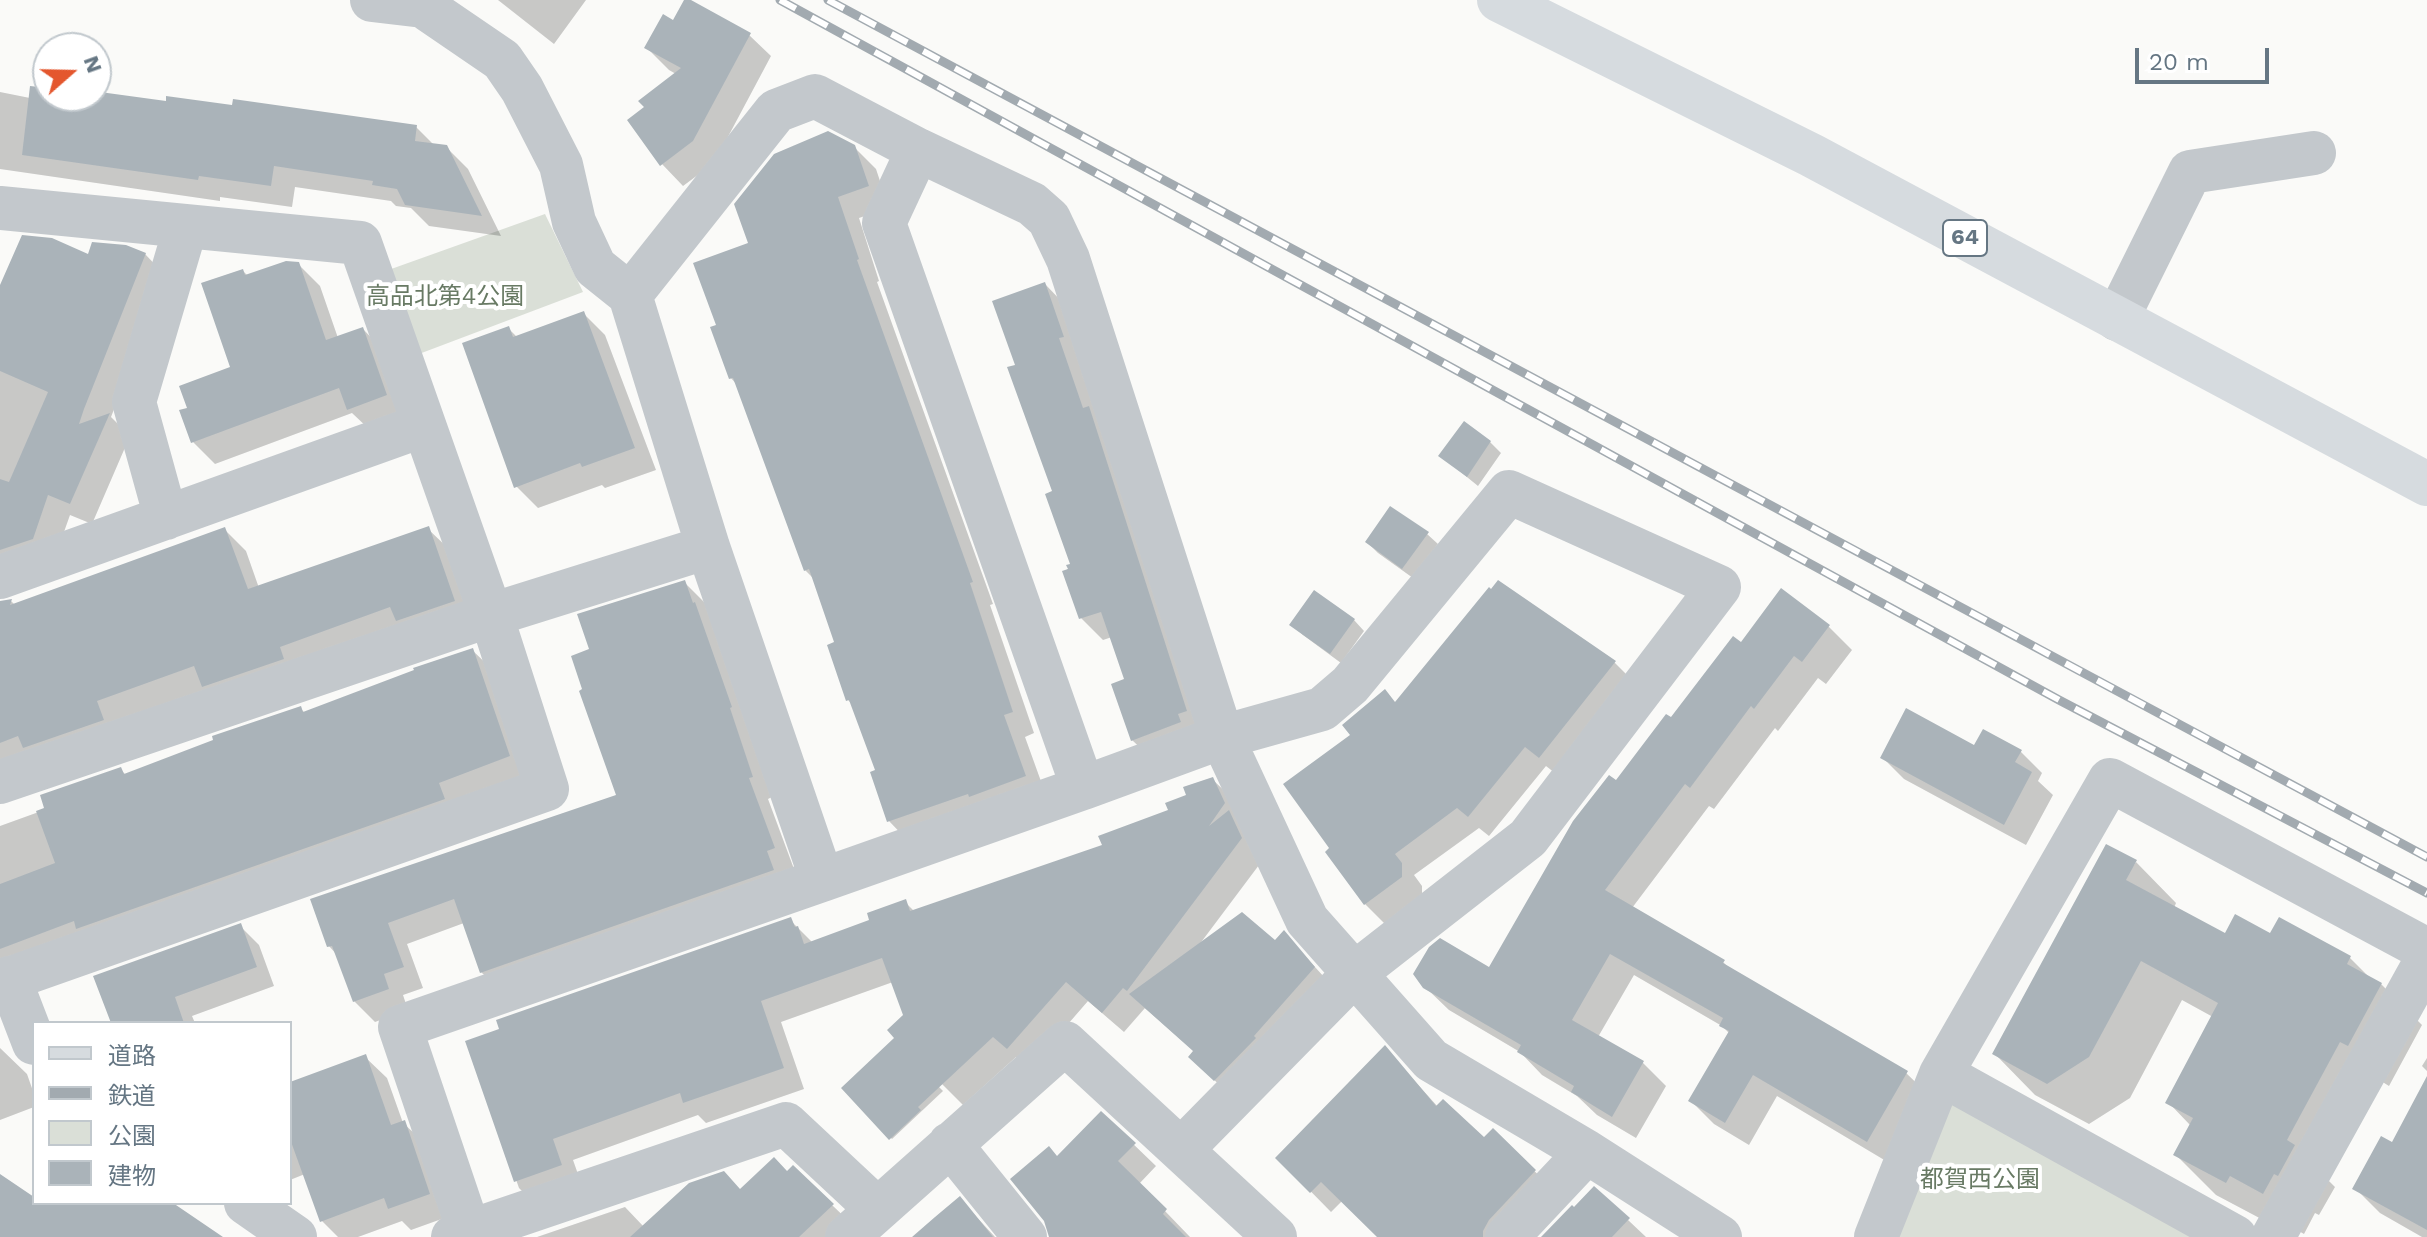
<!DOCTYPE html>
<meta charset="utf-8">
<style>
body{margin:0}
#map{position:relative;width:2427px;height:1237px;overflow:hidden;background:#fafaf8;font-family:"Work Sans","Noto Sans JP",sans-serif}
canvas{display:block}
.legend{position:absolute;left:32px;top:1021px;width:260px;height:184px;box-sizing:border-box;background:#fff;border:2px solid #c1c8cd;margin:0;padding:10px 14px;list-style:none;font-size:24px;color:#657683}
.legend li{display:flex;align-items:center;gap:16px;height:40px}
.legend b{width:40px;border:2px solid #c1c8cd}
.north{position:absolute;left:32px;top:32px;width:80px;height:80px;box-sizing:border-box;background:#fff;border:2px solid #c1c8cd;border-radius:50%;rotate:70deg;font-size:22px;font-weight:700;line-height:32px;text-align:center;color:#657683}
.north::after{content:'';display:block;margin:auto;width:28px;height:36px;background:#e4572e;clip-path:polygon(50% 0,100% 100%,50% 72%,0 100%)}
.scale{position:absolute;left:2135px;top:48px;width:134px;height:36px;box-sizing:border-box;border:4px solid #657683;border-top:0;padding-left:10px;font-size:24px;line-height:28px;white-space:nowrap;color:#657683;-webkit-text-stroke:6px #fff;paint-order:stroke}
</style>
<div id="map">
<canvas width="2427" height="1237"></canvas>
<ul class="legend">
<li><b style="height:10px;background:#d6dbdf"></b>道路</li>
<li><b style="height:10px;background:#a2aab0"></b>鉄道</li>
<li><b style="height:22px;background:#dadfd7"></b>公園</li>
<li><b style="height:22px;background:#aab3b9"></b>建物</li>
</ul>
<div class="north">N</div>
<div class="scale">20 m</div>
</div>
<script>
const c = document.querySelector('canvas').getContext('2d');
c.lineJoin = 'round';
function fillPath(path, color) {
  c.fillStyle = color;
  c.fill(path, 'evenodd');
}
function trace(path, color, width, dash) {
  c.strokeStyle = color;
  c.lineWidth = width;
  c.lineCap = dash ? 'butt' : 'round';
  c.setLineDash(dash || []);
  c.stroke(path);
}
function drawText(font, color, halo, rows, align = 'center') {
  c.font = font + ' "Work Sans","Noto Sans JP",sans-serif';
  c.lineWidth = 8;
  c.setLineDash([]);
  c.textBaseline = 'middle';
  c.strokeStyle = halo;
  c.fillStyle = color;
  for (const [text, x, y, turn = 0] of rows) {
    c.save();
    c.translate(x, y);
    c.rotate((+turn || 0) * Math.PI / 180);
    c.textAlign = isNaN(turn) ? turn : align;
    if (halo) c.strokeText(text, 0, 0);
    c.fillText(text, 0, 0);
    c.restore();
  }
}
fillPath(new Path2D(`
 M545,214L583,292L411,357L380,273Z
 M1950,1100L2196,1237H1892Z`), '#dadfd7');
fillPath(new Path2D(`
 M498,0H586L554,44Z
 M687,0L749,35L771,56L714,163L683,186L662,164L647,108L676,74L669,70L647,48L674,23Z
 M48,90V96H96V93L167,103L416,127L435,146L446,147L468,169L501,236L429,226L411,208L396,206L391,201L295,187L292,207L220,197V201L0,169V92L30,98Z
 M854,147L876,169L889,208L859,218L879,281L877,282L993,604L990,605L1034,733L1025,737L1047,798L910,843L889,821L877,771L853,705L848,700L837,644L814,579L805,570L737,385L731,378L718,326L751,244Z
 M145,254L166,276L111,417L130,436L92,524L70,515L54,560L0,586V290L89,257Z
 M298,264L320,286L338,338L363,329L384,351L407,417L370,430L352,413L215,464L193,442L190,409L233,368L243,271L248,276Z
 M1045,284L1066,306L1208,733L1154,761L1132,740L1127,681L1112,637L1103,640L1081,618L1064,572L1073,565L1054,492L1017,366Z
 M583,313L605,335L656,470L605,488L602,485L538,508L516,486L508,328L517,337Z
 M1490,442L1501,453L1478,486L1441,456Z
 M224,529L246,551L259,588L428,529L450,550L475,622L0,772V603L11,601L15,605Z
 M1427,534L1438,544L1413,578L1378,553L1367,542Z
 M685,583L705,603L772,797L768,799L794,869L502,992L481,972L464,923L407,944L423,988L403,995L408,1010L375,1022L354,1001L337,955L329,946L619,796L584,691L592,650Z
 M1499,583L1615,663L1635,683L1560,777L1546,766L1489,836L1479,828L1414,875L1422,886V898L1386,925L1365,904L1396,704Z
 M1782,591L1829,627L1852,650L1826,684L1818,678L1778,731L1775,728L1714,809L1709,806L1632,908L1723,962L1731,970L1906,1073L1930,1096L1891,1164L1777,1096L1749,1145L1714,1124L1691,1101L1730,1034L1722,1026L1634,975L1598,1037L1643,1063L1666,1086L1636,1138L1597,1115L1577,1096L1542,1075L1520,1052L1449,1010L1424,986L1490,970L1616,783L1741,644Z
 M1354,620L1364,631L1341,663L1303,635L1292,625Z
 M472,650L494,671L531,778L0,978V826L47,809L121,770L126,775L300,708L305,713Z
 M1975,747L2021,752L2042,773L2038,781L2053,795L2026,845L1904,779L1882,757Z
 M1212,779L1234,800L1262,861L1199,945L1275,943L1284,933L1335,989L1237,1101L1212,1078L1195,1052L1145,1008L1124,1032L1088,1001L1029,1069L1016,1057L963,1105L918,1060L915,1063L943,1091L892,1139L871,1118L905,1016L893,982L781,1022L804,1089L706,1123L698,1115L573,1160L585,1194L540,1209L519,1188L467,1042L790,920L813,943L872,922L905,902L915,912L1104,846L1171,812Z
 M2136,862L2176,903L2174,908L2226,936H2271L2350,958L2371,979L2381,984L2422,1025L2389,1086L2381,1081L2328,1180L2335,1187L2319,1215L2315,1213L2304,1234L2271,1215L2267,1222L2216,1195L2176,1155L2191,1126L2168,1102L2213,1017L2182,1000L2130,1098L2089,1124L2035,1095L1995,1054Z
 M240,926L259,945L274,986L192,1016L195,1023H113Z
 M0,1048L27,1074L34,1094V1107L0,1120Z
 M1385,1048L1438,1107L1484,1140L1493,1131L1555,1191L1512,1237H1379L1342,1201L1331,1212L1278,1158Z
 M365,1057L387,1078L403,1123L426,1144L450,1216L411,1230L402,1221L358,1237H338L322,1221L305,1174L290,1180V1084Z
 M2427,1058V1071L2422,1066Z
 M2427,1080V1237H2422L2380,1213L2355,1188L2392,1144Z
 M1101,1113L1156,1166L1139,1184L1190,1237H1095Z
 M793,1168L853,1225L840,1237H537L625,1207L644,1227L787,1173Z
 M960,1199L995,1237H915Z
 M1628,1220L1646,1237H1544Z`), '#0003');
fillPath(new Path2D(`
 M684,0H691L751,33L693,141L660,166L627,120L644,107L638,101L681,68L644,48L663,14L673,20Z
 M30,86L48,88V96H96V92H100L166,101V96L232,105L233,99L417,125L415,141L447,145L482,216L405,205L397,189L372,185L373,181L274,166L271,186L199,176L198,180L22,155Z
 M828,131L855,145L869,186L838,197L859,259L857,260L973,582L970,583L1013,712L1004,715L1026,776L969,797L968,794L887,822L870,772L875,770L849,700L846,701L827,645L834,642L809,569L804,571L733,378L729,379L710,327L716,325L693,263L748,243L734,204L774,154Z
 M22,235L52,238L88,254L92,242L126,245L146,253L84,409L79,424L110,413L70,504L48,495L33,539L0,550V479L9,482L48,392L0,371V285Z
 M286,261L299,262L326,340L363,327L387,395L347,410L339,388L191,443L179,410L187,408L179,386L230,367L201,283L243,269L245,275Z
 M1045,282L1064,337L1059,338L1083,408L1089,406L1187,711L1178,714L1181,722L1131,741L1111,684L1124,679L1101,612L1079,619L1062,571L1068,569L1066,565L1070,564L1045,494L1052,491L1007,367L1015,365L992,301Z
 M584,311L635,448L582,467L580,463L514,488L462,343L509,326L513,337Z
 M1464,421L1491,441L1467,477L1438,456Z
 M1390,506L1429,532L1402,569L1365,542Z
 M429,526L455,601L396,621L390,607L280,647L284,659L202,687L194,666L97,701L104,720L23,748L18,736L0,743V601L12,599L10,605L225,527L248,589Z
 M685,580L693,603L695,602L732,707L730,708L753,777L749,778L775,848L767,851L774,870L480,973L454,899L388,923L404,967L384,974L389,989L353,1002L332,946L327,947L310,899L616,795L579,691L582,689L571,656L589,649L577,614Z
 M1498,580L1616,661L1539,758L1525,747L1468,817L1457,808L1395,854L1402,863V877L1364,905L1325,852L1329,848L1283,784L1350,735L1342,725L1385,689L1395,702L1489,587L1491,589Z
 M1781,588L1830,625L1802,662L1794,656L1754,709L1751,706L1690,788L1685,784L1605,890L1725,960L1723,963L1908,1071L1867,1142L1753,1075L1725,1123L1688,1101L1729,1031L1719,1026L1723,1018L1610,954L1572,1020L1644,1061L1612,1117L1571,1092L1574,1086L1517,1052L1521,1045L1423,988L1413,974L1429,947L1440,938L1489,967L1573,821L1609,775L1616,780L1666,714L1671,717L1733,636L1741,642Z
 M1314,590L1355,619L1330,654L1289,625Z
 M473,648L510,756L439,783L445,799L76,929L74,921L0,949V884L55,863L36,811L44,808L40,795L121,767L124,774L213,740L212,736L301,706L303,712L414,670L413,668Z
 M1906,708L1974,745L1983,729L2022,750L2015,762L2032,772L2004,825L1880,758Z
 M1213,777L1225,803L1209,826L1229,810L1242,838L1127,991L1123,988L1102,1013L1066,982L1007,1049L993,1037L918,1107L921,1110L889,1140L841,1088L894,1038L887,1030L903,1015L882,958L761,1001L784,1068L683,1103L680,1093L553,1139L562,1165L514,1182L465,1041L499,1029L496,1020L791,917L795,927L798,926L804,944L869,920L867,913L906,899L910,911L1102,845L1098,836L1168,810L1165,803L1186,795L1183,787Z
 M2106,844L2137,860L2126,880L2225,933L2235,914L2270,933L2279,917L2351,956L2347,964L2382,983L2348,1046L2340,1042L2287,1140L2295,1145L2278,1176L2274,1174L2263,1194L2230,1176L2226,1183L2173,1155L2193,1118L2165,1103L2218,1003L2141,961L2089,1057L2047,1084L1992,1054Z
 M1242,912L1275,940L1284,930L1315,967L1254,1036L1256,1038L1214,1081L1188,1057L1193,1051L1129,994Z
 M241,923L257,967L175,997L184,1023H111L93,976Z
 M1385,1045L1436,1106L1443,1099L1484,1137L1493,1128L1536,1170L1489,1220L1483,1231V1237H1377L1321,1182L1310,1193L1275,1158Z
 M366,1054L391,1125L405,1120L430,1194L388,1209L384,1198L320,1222L290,1139V1082Z
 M2427,1076V1230L2352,1189L2381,1136L2392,1142Z
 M1101,1111L1136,1143L1118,1161L1167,1209L1163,1214L1186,1237H1049L1044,1221L1010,1179L1049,1146L1057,1156Z
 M774,1157L787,1171L793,1165L834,1204L799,1237H630L689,1183L724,1171L740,1189Z
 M0,1174L34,1197V1203H173L223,1237H0Z
 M1594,1186L1630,1218L1612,1237H1541L1572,1205L1574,1207Z
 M960,1196L993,1237H912L935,1217Z`), '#aab3b9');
trace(new Path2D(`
 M372,0L423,6L502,60L522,89L561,165L574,222L595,267L630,295
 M918,150L884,223L1083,788L1222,737L1322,709L1350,685L1509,492L1719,587L1528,838L1355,973L1181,1150
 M0,208L360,243L491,615L547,789L0,982
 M2117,319L2190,172L2314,153
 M166,518L134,402L186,226
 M0,577L424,425
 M0,782L491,615L708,547
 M1083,788L822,880L708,547L630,295L776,111L815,96L918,150L1032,204L1049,219L1068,259L1222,737L1307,920L1431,1060L1587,1152L1720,1237
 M9,978L34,1043
 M1941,1074L2235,1237
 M950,1144L1025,1237
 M246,1203L295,1237
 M469,1231L400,1027L822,880
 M453,1237L786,1124L877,1209
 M847,1237L1065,1043L1275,1237
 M1507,1237L1587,1152
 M1876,1237L1941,1074L2110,780L2427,950
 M2273,1237L2427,959`), '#c3c8cc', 44);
trace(new Path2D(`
 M1499,0L1811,155L2427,484`), '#d6dbdf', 44);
const rail = new Path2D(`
 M780,0L2059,700L2427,893
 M828,0L2427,857`);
trace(rail, '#a2aab0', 9);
trace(rail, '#fff', 6, [18]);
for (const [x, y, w] of [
 [1965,238,44]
]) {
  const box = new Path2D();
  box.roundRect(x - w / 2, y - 18, w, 36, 6);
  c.fillStyle = '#fff';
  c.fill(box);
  trace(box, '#657683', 2);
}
drawText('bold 22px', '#657683', null, [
 ["64",1965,238]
]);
drawText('24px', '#687a64', '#fff', [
 ["高品北第4公園",445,297],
 ["都賀西公園",1980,1180]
]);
</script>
